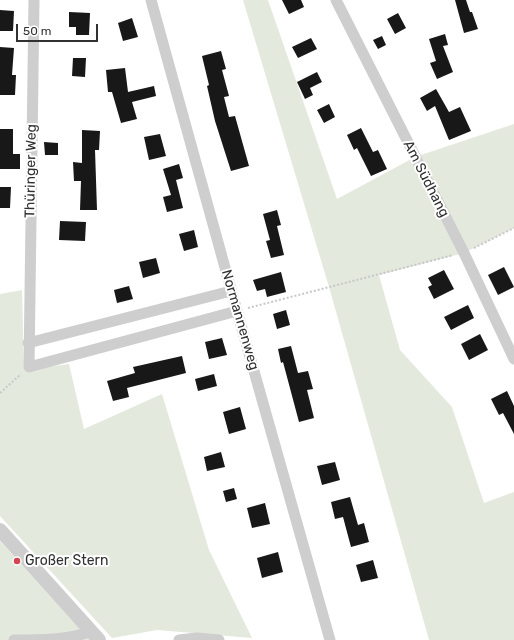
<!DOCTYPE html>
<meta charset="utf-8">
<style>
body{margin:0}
#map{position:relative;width:514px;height:640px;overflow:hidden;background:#fff;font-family:Rubik,sans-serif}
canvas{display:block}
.scale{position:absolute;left:16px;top:24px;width:82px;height:18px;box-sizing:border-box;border:2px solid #313131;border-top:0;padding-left:5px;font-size:12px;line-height:14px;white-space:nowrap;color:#313131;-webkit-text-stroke:3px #fff;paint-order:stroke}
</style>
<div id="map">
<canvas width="514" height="640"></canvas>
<div class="scale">50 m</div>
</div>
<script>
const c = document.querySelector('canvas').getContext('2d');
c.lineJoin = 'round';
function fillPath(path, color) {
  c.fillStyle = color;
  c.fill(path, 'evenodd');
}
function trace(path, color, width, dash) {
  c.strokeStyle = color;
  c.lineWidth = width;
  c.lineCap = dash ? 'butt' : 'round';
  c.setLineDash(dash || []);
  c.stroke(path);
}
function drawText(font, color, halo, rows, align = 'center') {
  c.font = font + ' Rubik,sans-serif';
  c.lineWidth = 4;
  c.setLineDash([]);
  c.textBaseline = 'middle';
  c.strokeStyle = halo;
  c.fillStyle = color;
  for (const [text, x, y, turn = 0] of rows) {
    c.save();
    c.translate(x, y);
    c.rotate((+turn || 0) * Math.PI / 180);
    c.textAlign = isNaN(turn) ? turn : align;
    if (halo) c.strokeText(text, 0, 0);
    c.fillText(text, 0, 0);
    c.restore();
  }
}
fillPath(new Path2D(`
 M243,0H268L337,199L415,157L514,124V228L464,253L379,275L400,350L452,407L484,503L514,492V640H429L329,287Z
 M22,290L24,370L69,364L84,429L162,394L209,550L252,638L157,630L112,638L0,516V294Z
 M0,541L90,640H0Z`), '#e4e9dd');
fillPath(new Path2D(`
 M282,0H301L304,7L289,14Z
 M455,0H466L470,12H472L478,29L464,33Z
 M0,10L14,11L13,31H0Z
 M69,12L90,13L89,35H76V27H69Z
 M398,13L406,28L395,34L387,19Z
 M132,18L138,37L123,41L118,23Z
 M445,34L448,45L443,46L453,72L437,79L430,63L436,61L429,39Z
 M382,36L386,45L378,49L373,40Z
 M311,38L317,49L298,58L292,47Z
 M0,47L14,48L12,75H16L15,95H0Z
 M221,51L226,69L222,70L229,96L224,97L229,117L235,116L249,166L231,171L215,121L207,86L209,85L202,56Z
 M73,58H86L85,77L72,76Z
 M125,68L128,92L154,86L156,96L132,102L137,119L121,123L112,92H108L106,70Z
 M317,72L322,82L310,88L313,95L305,99L297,82Z
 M436,89L449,112L460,107L471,131L449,140L435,106L427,111L420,98Z
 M329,104L335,117L324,123L317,110Z
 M361,128L373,152L378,150L387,169L371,176L357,148L354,150L347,135Z
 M0,129H13V154H20V169H0Z
 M82,130L100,131L99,150H95L97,210H80L81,181H74L73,162L82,163Z
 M160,134L166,156L149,160L144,137Z
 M44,142L58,143V155H45Z
 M179,164L183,178L176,180L183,208L167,212L163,197L171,195L163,169Z
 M0,187H11L10,208H0Z
 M277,210L281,225L277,226L284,255L271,258L266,241L270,240L263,214Z
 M60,221L86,222L85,241L59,240Z
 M194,230L198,247L184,251L179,234Z
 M156,258L160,273L143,278L139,262Z
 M504,267L514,287L498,295L488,275Z
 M444,270L454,289L434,299L428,287L432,285L428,278Z
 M281,272L286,292L267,297L265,289L257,291L253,280Z
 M129,286L133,299L117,303L114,290Z
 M468,305L474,318L451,330L444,317Z
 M286,310L290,325L277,329L273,314Z
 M480,334L488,350L469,360L461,344Z
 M222,338L227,355L209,359L205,342Z
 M291,346L298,373L308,371L313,389L307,390L314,418L299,422L283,362L281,363L278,349Z
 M182,356L186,373L127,388L129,397L113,401L107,381L135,373L133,367Z
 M214,374L217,386L198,391L195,379Z
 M507,391L514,406V434L503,413L499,415L491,399Z
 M240,407L246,429L229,434L223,412Z
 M221,452L225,467L207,471L204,457Z
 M335,462L340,480L322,485L317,466Z
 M234,488L237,499L226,502L223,491Z
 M350,497L358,525L364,523L369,542L351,547L343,517L335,519L331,502Z
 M265,503L270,524L252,528L247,508Z
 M278,552L283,572L262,578L257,558Z
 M373,560L378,578L361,582L356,565Z`), '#181818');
trace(new Path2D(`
 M474,248L514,228
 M248,308L453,255
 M0,393L21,374`), '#c8c8c8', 2, [2, 2]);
trace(new Path2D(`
 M34,0L29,367L237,311
 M151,0L237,311L330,640
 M336,0L464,253L514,359
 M28,343L231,291
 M14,640C38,640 71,640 91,631
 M179,640L197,638L219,640`), '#cecece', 11);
trace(new Path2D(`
 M0,530L99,640`), '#cecece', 14);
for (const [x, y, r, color] of [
 [17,561,4,"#d5454f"]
]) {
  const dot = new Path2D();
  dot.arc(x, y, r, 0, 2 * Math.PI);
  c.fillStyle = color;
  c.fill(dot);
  trace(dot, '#fff', 1.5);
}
drawText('14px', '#313131', '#fff', [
 ["Thüringer Weg",31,171,-89],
 ["Am Südhang",426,179,63],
 ["Normannenweg",240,320,74]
]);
drawText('14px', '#313131', '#fff', [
 ["Großer Stern",25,561]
], 'left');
</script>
